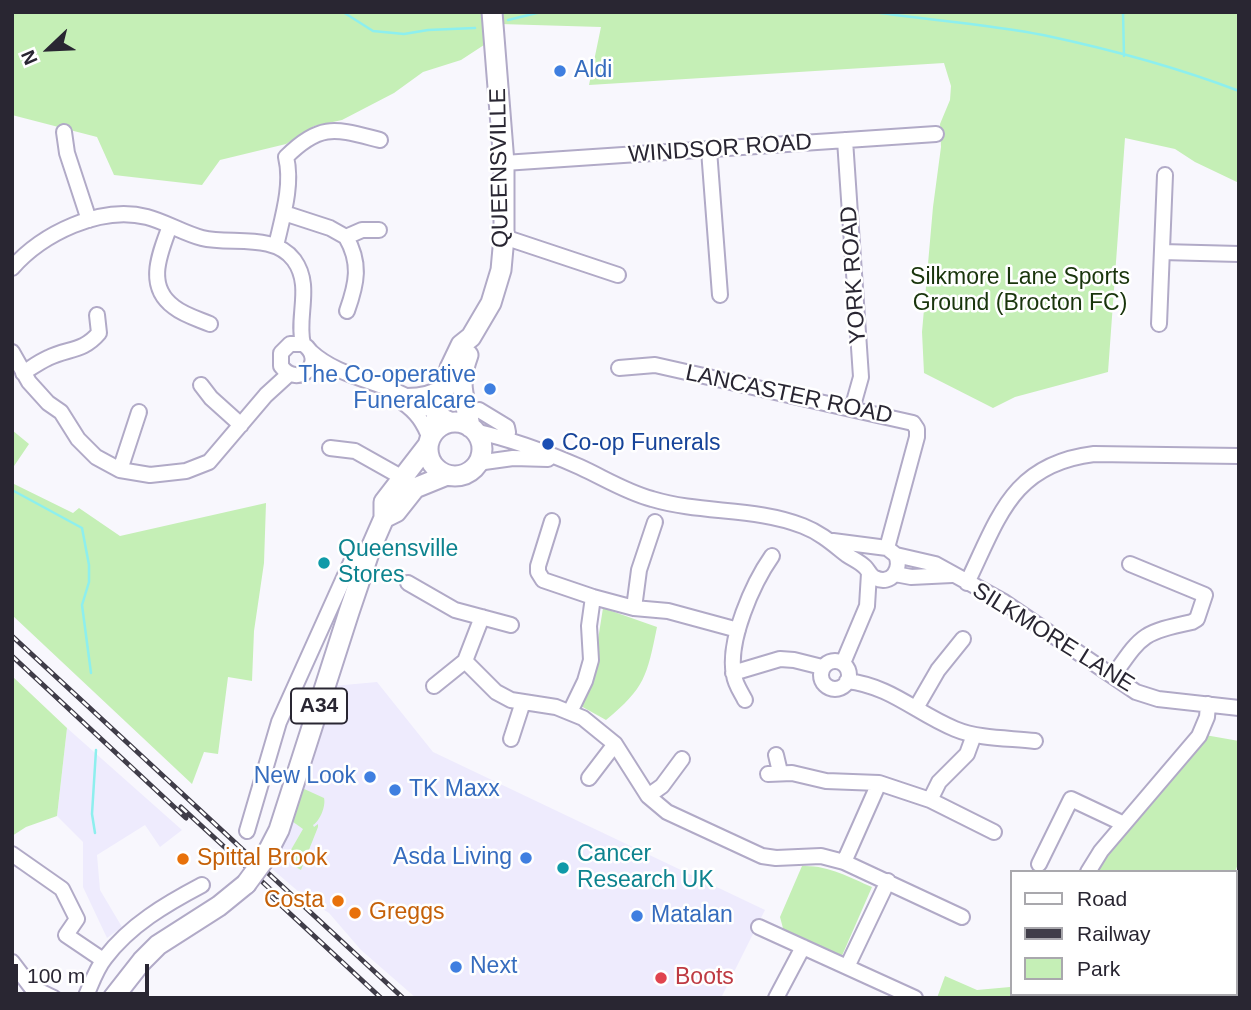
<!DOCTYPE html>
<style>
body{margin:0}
#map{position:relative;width:1251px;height:1010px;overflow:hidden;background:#f8f7fd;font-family:Helvetica,sans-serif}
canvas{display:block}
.frame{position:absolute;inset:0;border:14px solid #292632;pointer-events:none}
.legend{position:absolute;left:1010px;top:870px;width:228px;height:126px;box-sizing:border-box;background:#fff;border:2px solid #a9a8ad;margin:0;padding:9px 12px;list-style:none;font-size:21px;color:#292632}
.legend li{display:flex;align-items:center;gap:14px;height:35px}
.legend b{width:35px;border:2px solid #a9a8ad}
.north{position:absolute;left:14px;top:14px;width:70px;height:70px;-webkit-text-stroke:5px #fff;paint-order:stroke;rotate:247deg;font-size:19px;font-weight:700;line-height:28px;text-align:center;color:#292632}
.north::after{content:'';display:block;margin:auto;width:24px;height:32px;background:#292632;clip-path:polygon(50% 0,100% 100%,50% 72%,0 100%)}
.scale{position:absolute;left:14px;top:964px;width:135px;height:32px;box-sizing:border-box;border:4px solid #292632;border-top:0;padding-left:9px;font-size:21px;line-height:24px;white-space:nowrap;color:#292632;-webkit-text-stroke:5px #fff;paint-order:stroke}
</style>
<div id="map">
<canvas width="1251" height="1010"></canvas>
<div class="frame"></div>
<ul class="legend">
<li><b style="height:9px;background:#fff"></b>Road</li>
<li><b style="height:9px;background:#403d49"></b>Railway</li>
<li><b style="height:19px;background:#c5efb6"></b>Park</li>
</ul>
<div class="north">N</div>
<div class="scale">100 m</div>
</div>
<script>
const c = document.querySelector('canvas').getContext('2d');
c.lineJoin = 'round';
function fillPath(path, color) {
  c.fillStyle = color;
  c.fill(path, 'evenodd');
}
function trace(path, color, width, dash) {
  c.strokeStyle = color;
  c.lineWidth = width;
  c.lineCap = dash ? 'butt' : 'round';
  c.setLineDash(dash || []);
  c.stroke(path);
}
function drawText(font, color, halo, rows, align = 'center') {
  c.font = font + ' Helvetica,sans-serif';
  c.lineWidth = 5;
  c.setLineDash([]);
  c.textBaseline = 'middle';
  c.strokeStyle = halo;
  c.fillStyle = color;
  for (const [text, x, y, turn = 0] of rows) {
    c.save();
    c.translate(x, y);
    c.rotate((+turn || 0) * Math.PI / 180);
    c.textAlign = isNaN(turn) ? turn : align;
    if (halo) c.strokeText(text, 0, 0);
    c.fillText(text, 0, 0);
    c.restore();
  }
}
fillPath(new Path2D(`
 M377,682L433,752L765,910L721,998H416L361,950L329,913L307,899L271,868L333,686Z
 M67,728L182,830L160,847L145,825L97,855L100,890L122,927L107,938L83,887V842L57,816Z`), '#eeebfd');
fillPath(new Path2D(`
 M12,12H483L484,45L461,60L423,72L394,93L342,120L314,126L286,144L220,160L202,185L114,175L97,137L12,115Z
 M499,12H1239V183L1195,162L1175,149L1125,138L1108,372L1015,397L993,408L924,373L922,332L933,207L941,147L940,124L950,100L951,86L944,63L589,85L601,27L500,24Z
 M12,430L29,444L12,469Z
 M12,483L73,513L79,508L120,536L266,503L264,563L254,631L252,681L228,677L218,754L204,752L192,784L12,615Z
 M603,608L657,627C647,676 645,688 606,720L579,705L594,665Z
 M12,676L67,728L57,816L26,827L12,836Z
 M1205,735L1239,741V861L1235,872H1094L1105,853Z
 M302,788L324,798C326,806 320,821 313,825L314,827L318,824V827L301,870L294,866L296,859L288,855L303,829L289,819Z
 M802,866C828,865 849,877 872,887L841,958L784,932L780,917Z
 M1239,932V998H1216L1217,994H1235V942Z
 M945,976L977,990L1010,987L1011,994H1015L1014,998H937Z
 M1029,994H1191L1189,998H1027Z`), '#c5efb6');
trace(new Path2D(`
 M343,12L373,31L404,34L428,30L475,28
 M873,12C928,20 989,24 1043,35C1109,49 1176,67 1239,91
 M1123,12L1124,56
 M508,20L541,12
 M12,490L82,528L89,565V582L82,605L91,673
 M95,833L92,814L96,750
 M1235,889L1239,878
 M1199,998L1200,994`), '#8defee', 2.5);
const minor = new Path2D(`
 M64,132L67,153L89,220
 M845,140L861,377L852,409
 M709,150L720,295
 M504,163L936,134
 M284,213L330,228L346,237
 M170,226C160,253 145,286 174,307C184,315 198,319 210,324
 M346,237C361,263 357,283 347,311
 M346,237L362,230H379
 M504,237L618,275
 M276,246C282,219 293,185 286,157C321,122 336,129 380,140
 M1162,252L1239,254
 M12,268C42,234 100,205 147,217C166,222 183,233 202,238C231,245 274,233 294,260C313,286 296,317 303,344C328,361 298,390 281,366V353L290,344H303
 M1159,324L1165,175
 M12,352L29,382L48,403L61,412L78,439L96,457L120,470L150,475L186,471L209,462L266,395L289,374
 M311,352C337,376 375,380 406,396C423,405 438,415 456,422
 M619,368L655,365L913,423L917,429V437L887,548
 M23,373C31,368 39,362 48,358C68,348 83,352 99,333L97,315
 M201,385L211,398L241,425
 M407,396C421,396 432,394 444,386
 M402,402C417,412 424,423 430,439
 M468,420L473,412L479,410L507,427L508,432L502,437
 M474,431C511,439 546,452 580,467C604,478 626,492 652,499C702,514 755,507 803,526C821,533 833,544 847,555C853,559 860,562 865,567C869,571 870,576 875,578C892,586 902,568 896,555
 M330,448L355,451L403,478
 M477,463L513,458L548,459
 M120,470L139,412
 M552,521L538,566V572L543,580L593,597L634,608L668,611L738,630
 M833,541L887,548L896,555L935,564L1004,602L1136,692L1158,699L1239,708
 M895,574L911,577L952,575
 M408,583L455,610L511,625
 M967,583C999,517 1012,464 1094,454L1239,456
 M634,608L639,570L655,522
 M821 675a14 14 0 1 1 28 0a14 14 0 1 1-28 0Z
 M465,661L496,692L511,700L556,707L583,718L615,744L648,796L667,812L762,856L776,858L821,856L844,862L962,917
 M843,663L867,606L869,573
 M733,673L780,659L794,660L822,667
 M1113,676C1142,635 1141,633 1192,622L1197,619L1205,595L1130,564
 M847,681C891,686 916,713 955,729C979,739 1009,738 1035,741
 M434,686L465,661L482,617
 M745,700C741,692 735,684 734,675C727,641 753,583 772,556
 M916,708L938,670L963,639
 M570,712L585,681L591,660L589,626L593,597
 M511,739L523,702
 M776,755L780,772
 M768,774L792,773L826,781L879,783L930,800L994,832
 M589,778L615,744
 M648,796L662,786L682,759
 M930,800L939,782L967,754L974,735
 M247,831L279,722L352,560L370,550
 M12,854L62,889L77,919L66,935L103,960
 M844,862L879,783
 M1039,864L1071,799L1124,824
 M1088,872L1101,851L1199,736L1207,717L1208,704
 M759,927L915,998
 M12,962L31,987L54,998
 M847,967L888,881
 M85,998C91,985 96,969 105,958C130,925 166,904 202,885
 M776,998L803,947
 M1023,998L1024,994`);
const highway = new Path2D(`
 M468,355C456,388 465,395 470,427
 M428 449a27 27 0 1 1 54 0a27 27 0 1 1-54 0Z
 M432,434L450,368L461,345L471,337L491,303L501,270L504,237V163L492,12
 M384,518L396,512L415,488L447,475
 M263,861L279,830L349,612L370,550L384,518V502L428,445
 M113,998L142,961L158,945L219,906L246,884`);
trace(minor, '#b1aac7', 18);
trace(highway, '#b1aac7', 23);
trace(minor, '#fff', 14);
trace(highway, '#fff', 19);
const rail = new Path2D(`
 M12,636L403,998
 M12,656L186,818
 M181,807L281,899
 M271,896L381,998`);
trace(rail, '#403d49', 5);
trace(rail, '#fff', 2.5, [8]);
const highwayBridge = new Path2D(`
 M246,884L263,861`);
trace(highwayBridge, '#b1aac7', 23, []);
trace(highwayBridge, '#fff', 19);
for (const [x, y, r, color] of [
 [560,71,7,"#3f7fe0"],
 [490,389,7,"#3f7fe0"],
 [548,444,7,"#1a4fb4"],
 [324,563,7,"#0f9aa8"],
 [370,777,7,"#3f7fe0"],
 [395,790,7,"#3f7fe0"],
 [526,858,7,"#3f7fe0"],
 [183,859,7,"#e8710a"],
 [563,868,7,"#0f9aa8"],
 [338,901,7,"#e8710a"],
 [355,913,7,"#e8710a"],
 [637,916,7,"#3f7fe0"],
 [456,967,7,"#3f7fe0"],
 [661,978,7,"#e0444e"]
]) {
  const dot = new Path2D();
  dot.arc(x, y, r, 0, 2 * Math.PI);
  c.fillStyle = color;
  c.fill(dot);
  trace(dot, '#fff', 2.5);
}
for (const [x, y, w] of [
 [319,706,56]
]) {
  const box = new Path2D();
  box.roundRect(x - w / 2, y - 17.5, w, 35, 5);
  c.fillStyle = '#fff';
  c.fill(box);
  trace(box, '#292632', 2);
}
drawText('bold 21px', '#292632', null, [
 ["A34",319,706]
]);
drawText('23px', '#366cbe', '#fff', [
 ["Aldi",574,71],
 ["The Co-operative",476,376,"right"],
 ["Funeralcare",476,402,"right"],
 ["New Look",356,777,"right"],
 ["TK Maxx",409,790],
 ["Asda Living",512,858,"right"],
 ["Matalan",651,916],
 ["Next",470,967]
], 'left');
drawText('23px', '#292632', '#fff', [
 ["WINDSOR ROAD",720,149,-4],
 ["QUEENSVILLE",500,168,-91],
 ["YORK ROAD",854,275,-94],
 ["LANCASTER ROAD",789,395,12],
 ["SILKMORE LANE",1053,638,32]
]);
drawText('23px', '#19350c', '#fff', [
 ["Silkmore Lane Sports",1020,278],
 ["Ground (Brocton FC)",1020,304]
]);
drawText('23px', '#164399', '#fff', [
 ["Co-op Funerals",562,444]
], 'left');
drawText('23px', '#0d838f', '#fff', [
 ["Queensville",338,550],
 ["Stores",338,576],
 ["Cancer",577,855],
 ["Research UK",577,881]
], 'left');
drawText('23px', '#c56008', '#fff', [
 ["Spittal Brook",197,859],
 ["Costa",324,901,"right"],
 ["Greggs",369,913]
], 'left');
drawText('23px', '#be3a42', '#fff', [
 ["Boots",675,978]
], 'left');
</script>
